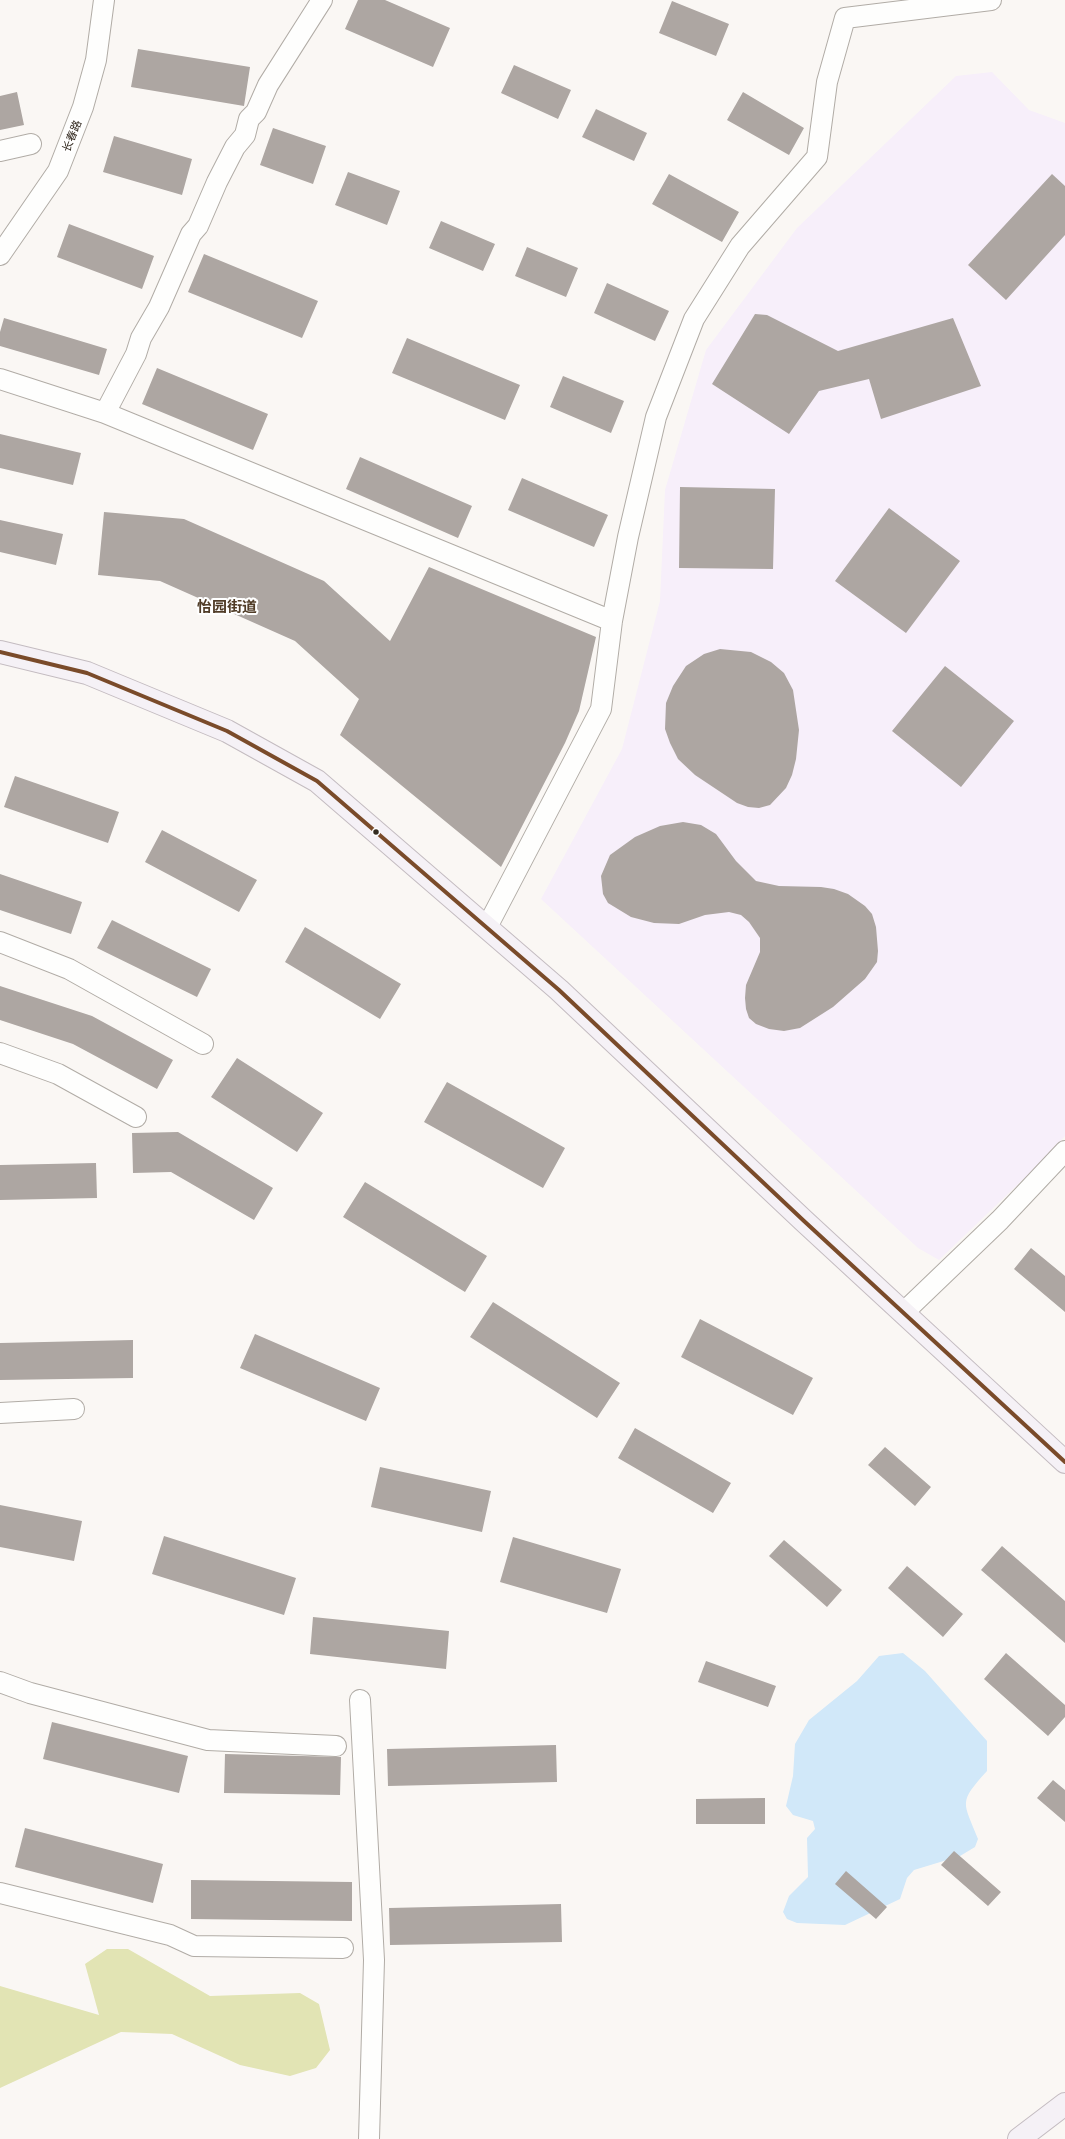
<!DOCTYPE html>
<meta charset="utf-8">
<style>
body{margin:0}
canvas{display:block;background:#faf7f4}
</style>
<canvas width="1065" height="2139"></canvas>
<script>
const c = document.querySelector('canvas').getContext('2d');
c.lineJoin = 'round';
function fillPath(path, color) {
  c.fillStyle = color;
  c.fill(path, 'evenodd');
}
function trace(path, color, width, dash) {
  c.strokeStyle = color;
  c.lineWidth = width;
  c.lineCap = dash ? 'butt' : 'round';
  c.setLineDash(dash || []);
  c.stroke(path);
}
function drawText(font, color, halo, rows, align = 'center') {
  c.font = font + ' Barlow,"Noto Sans SC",sans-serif';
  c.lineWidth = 4;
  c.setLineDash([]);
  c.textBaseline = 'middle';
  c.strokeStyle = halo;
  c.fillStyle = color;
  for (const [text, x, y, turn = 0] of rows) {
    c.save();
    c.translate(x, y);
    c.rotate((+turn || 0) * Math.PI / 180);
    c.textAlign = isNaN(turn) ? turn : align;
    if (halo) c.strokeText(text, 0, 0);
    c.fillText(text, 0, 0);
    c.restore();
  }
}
fillPath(new Path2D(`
 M992,72L1029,110L1065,123V1136L1037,1166L939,1260L918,1248L541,899L622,749L660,601L665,490L706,350L797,228L956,76Z`), '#f7effa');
fillPath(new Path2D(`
 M107,1949H128L210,1996L300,1993L319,2004L330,2050L316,2068L290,2076L240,2065L172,2034L121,2032L0,2088V1986L99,2015L85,1964Z`), '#e2e4b4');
fillPath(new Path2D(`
 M903,1653L925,1671L987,1741V1771C958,1803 963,1801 978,1839L975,1847L960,1856L914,1870L907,1878L900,1899L845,1925L797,1923L787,1919L783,1912L789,1896L808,1877L807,1838L815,1829L813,1821L793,1815L786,1806L793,1776L795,1744L809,1720L857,1681L879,1656Z`), '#d1e8f9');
fillPath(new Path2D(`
 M358,0H385L450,28L433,67L345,29Z
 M672,1L729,24L716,56L659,33Z
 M138,49L250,67L244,106L131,87Z
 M514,65L571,90L558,119L501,93Z
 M17,92L24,125L0,130V96Z
 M743,92L804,128L789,155L727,120Z
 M596,109L647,133L634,161L582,137Z
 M273,128L326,146L313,184L260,165Z
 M114,136L192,159L182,195L103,172Z
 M348,172L400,191L387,225L335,205Z
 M669,174L739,212L722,242L652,204Z
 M1052,174L1065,186V235L1006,300L968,265Z
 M441,221L495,244L483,271L429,248Z
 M69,224L154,256L142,289L57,257Z
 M527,247L578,268L566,297L515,276Z
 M204,254L318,301L302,338L188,292Z
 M607,283L669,311L655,341L594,313Z
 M755,314L767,315L838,351L953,318L981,386L881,419L869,379L819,391L789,434L712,384Z
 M4,318L107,349L99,375L0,346V332Z
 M407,338L520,385L505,420L392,373Z
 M157,368L268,414L253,450L142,404Z
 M563,376L624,401L611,433L550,407Z
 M0,434L81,453L73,485L0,468Z
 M360,457L472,506L458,538L346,489Z
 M522,478L608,515L594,547L508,510Z
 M680,487L775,489L773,569L679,568Z
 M889,508L960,561L906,633L835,581Z
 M104,512L184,519L324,581L390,641L429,567L596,637L579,711L565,743L501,867L340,735L359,699L295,641L160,581L98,575Z
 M0,520L63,534L56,565L0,552Z
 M720,649L751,652L771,662L784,673L793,690L799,730L796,759L792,775L786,788L770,805L759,808L748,807L737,803L695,775L678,759L670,743L665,729L666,703L673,686L686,666L704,654Z
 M945,666L1014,721L961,787L892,731Z
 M15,776L119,812L108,843L4,807Z
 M683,822L701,825L716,834L736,861L756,881L779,886L821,887L834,889L848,894L865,906L872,914L876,927L878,951L877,962L865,979L833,1007L800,1028L784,1031L769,1029L756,1024L749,1018L746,1009L745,998L746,985L760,952V938L749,922L741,915L729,912L705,915L679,924L654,923L631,917L608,903L603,894L601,876L610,855L635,837L660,826Z
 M162,830L257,880L239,912L145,862Z
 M0,874L82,902L71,934L0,910Z
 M112,920L211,969L197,997L97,948Z
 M305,927L401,984L380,1019L285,962Z
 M0,986L92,1016L173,1060L157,1089L73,1044L0,1020Z
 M237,1058L323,1113L297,1152L211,1097Z
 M447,1082L565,1148L543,1188L424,1122Z
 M178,1132L273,1188L254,1220L171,1172L133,1173L132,1133Z
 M96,1163L97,1198L0,1200V1165Z
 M365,1182L487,1256L465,1292L343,1217Z
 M1031,1248L1065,1276V1312L1014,1269Z
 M493,1302L620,1383L597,1418L470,1337Z
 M700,1319L813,1378L793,1415L681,1357Z
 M255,1334L380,1388L366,1421L240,1368Z
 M133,1340V1378L0,1380V1343Z
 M635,1428L731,1483L713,1513L618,1458Z
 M885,1447L931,1487L915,1506L868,1465Z
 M380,1467L491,1491L482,1532L371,1507Z
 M0,1505L82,1521L74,1561L0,1547Z
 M164,1536L296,1578L284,1615L152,1574Z
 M513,1537L621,1569L607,1613L500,1582Z
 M784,1540L842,1590L827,1607L769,1556Z
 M1002,1546L1065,1601V1643L981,1570Z
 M907,1566L963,1614L943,1637L888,1588Z
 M313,1617L449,1631L446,1669L310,1654Z
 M1006,1653L1065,1705V1717L1048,1736L984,1679Z
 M706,1661L776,1686L768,1707L698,1682Z
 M52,1722L188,1756L179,1793L43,1759Z
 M556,1745L557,1782L388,1786L387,1749Z
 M225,1754L341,1757L340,1795L224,1793Z
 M1053,1780L1065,1790V1822L1037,1798Z
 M765,1798V1824H696V1799Z
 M25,1828L163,1864L153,1903L15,1867Z
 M954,1851L1001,1892L988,1906L941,1865Z
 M846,1871L887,1907L876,1919L835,1884Z
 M191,1880L352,1882V1921L191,1919Z
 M561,1904L562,1942L390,1945L389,1908Z`), '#ada6a2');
const minor = new Path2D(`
 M0,151L31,144
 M0,255L58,171L83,107L96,60L104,0
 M0,379L105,413L612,621
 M105,413L136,354L141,338L159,307L191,234L198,226L217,182L235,147L245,135L249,119L256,112L268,85L322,0
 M487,927L601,709L612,621L628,537L656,417L694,319L740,246L817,157L827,82L845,18L991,0
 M0,942L69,969L203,1044
 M0,1053L58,1074L136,1117
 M903,1313L1000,1220L1065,1151
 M0,1413L74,1409
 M0,1682L30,1693L208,1740L336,1746
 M360,1700L374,1960L369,2139
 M0,1893L170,1935L194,1946L343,1948`);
const major = new Path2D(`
 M0,652L87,673L227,731L317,781L559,990L804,1221L1065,1462
 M1019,2139L1065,2104`);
trace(minor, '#b1aca6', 22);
trace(major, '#c4bcc1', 24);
trace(minor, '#fefefd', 20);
trace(major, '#f5f1f6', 22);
trace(new Path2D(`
 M0,652L87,673L227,731L317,781L559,990L804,1221L1065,1462`), '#7a4b2a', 4);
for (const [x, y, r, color] of [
 [376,832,3.5,"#342b21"]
]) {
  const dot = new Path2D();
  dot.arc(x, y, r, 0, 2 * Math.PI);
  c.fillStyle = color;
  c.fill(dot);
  trace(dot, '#fff', 1.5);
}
drawText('11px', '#342b21', '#fff', [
 ["长春路",72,136,-68]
]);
drawText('bold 15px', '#503c27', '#fff', [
 ["怡园街道",227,607]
]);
</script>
